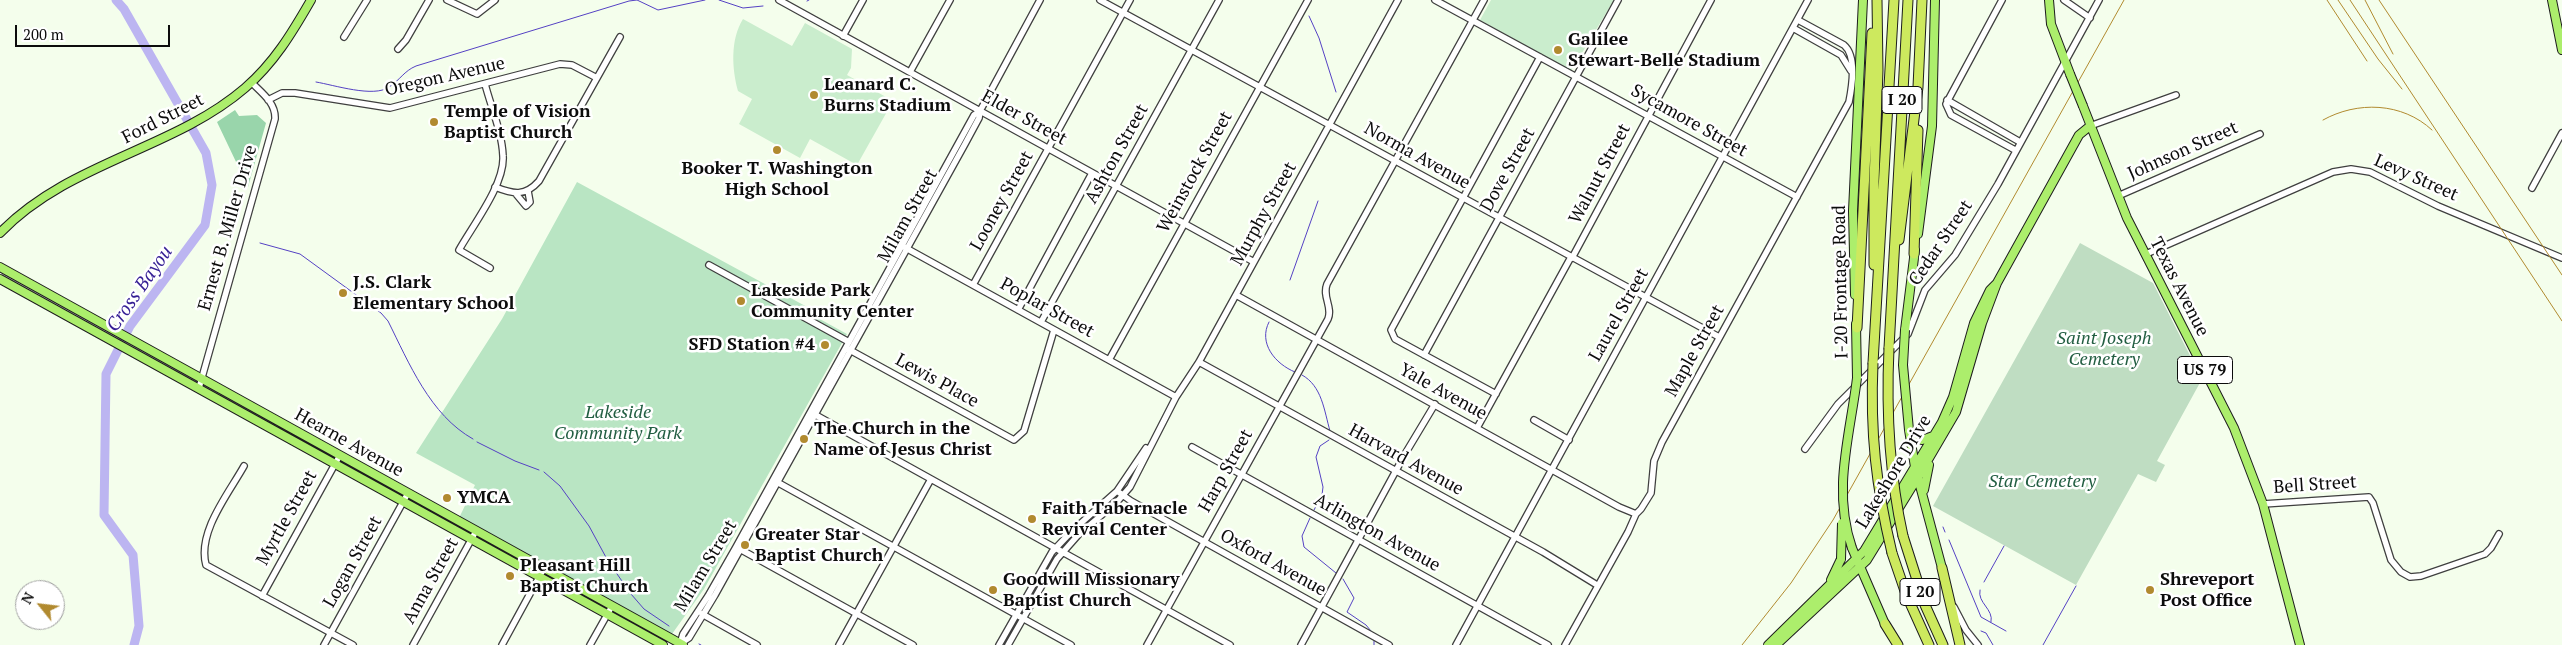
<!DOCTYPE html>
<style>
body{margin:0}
#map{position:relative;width:2562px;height:645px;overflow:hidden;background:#f4feec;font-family:"PT Serif",serif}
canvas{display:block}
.north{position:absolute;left:15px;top:580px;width:50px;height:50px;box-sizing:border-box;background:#fff;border:1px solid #9e9e9e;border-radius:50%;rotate:299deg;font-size:14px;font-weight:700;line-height:20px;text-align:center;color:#0c0c0c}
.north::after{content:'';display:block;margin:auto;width:18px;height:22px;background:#b18a2f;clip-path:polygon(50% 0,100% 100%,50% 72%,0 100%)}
.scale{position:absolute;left:15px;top:25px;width:155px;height:22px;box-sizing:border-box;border:2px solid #0c0c0c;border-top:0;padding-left:6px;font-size:15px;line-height:18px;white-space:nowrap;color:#0c0c0c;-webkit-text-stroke:4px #fff;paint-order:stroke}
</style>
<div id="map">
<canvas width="2562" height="645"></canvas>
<div class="north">N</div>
<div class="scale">200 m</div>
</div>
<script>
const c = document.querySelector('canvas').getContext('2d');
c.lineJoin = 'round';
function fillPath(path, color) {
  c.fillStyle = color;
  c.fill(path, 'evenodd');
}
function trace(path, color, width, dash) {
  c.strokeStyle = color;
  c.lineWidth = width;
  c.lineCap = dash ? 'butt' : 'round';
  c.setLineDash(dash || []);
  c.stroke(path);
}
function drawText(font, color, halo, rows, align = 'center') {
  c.font = font + ' "PT Serif",serif';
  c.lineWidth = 5;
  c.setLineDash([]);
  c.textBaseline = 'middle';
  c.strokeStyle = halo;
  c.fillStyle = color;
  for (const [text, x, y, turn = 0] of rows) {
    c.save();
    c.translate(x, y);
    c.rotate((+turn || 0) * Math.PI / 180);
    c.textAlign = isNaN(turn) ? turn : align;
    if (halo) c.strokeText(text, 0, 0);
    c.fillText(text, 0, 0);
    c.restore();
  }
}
fillPath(new Path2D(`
 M577,182L809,308L807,312L847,334L704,589L672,634L459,518L475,485L416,453L502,319Z`), '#b9e5c3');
fillPath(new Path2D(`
 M235,110L239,116L257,115L266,123L248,187L217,122Z`), '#99d5ab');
fillPath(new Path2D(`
 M2080,243L2153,283L2202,379L2157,461L2165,465L2156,482L2138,474L2076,585L1933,506Z`), '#bfddc2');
fillPath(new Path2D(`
 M1491,0H1614L1571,71L1480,20Z
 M743,19L792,46L805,23L852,49L851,68L847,75L893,101L857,165L810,139L800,158L739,124L752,99L738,91C732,69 730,40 743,19Z`), '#caedcd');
trace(new Path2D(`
 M719,0L743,8L763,6
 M807,1L809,0
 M1309,16L1319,38L1336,92
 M316,82C334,85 374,98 389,87C400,80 404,71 416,66L629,1L637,0L658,10L705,0
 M260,243L300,254L381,313L388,321C409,363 430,415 473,439
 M1290,280L1318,201
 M1269,322C1258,343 1275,364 1295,372
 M1302,375C1322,386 1324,410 1330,431
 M477,442L515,461L539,470
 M544,472L560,486L589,526L608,561L631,594L644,609L669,626
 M1314,510L1322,495L1323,487L1316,457L1320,446L1329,440
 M1310,518L1302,536L1304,547L1336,573
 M1943,527L1945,532
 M1949,540L1981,617L2006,631
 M1343,579L1354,598L1347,612L1366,625L1371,631
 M1984,582L2004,546
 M1980,590C1977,603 1994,609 1991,622
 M1981,631L1986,633L1993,645
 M1374,641V645
 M699,644L701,645
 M2043,645L2076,586`), '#5441c3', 1);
trace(new Path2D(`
 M116,0L124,9L206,153L212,185L205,225L130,326L106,374L104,515L133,555L139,626L134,645`), '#bcb5f1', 9);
const minor = new Path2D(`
 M447,0L477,14L495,0
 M779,0L1254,262
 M1100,0L1719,337
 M1435,0L1797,197
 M2002,0L1946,104L1951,115L2015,150
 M2064,0L2090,18
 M1793,28L1841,55L1851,71
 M843,36L863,0
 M344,37L367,0
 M398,49L406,40L429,0
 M910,72L950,0
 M485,84C491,107 502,132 503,156C505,184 473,225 459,250L490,268
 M268,100L282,93H295L390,108L560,64L572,65L597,78
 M1947,100L2020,142
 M2090,126L2176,95
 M495,187C513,194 525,197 539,181L620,37
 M2532,188L2562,133
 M516,194L526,206L530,202L528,191
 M2118,196L2260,134
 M904,247L1176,397
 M2146,254L2333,172L2351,169L2370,172L2438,206L2562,258
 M1572,258L1711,0
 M709,265L849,342
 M973,285L1130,0
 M1236,295L1619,507L1636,514
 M1018,310L1092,173
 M1041,322L1219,0
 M848,349L1014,440L1024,431L1054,330
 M1424,355L1618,0
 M1109,360L1308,0
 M1199,362L1543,552L1597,585
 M199,388L275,119C276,103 262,93 251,82
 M1496,394L1395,339L1391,330L1540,57
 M812,413L1230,645
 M1534,420L1569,440
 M1477,428L1571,257
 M1192,447L1548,645
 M1805,449L1838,404L1908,334L1925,290L1955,255L1998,184L2099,0
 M244,466C229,493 197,532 206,565L353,645
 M775,481L1071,645
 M1117,491L1131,501L1389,645
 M2263,504L2369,497L2373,503L2391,560L2401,572L2410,577L2421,576L2485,554L2491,548L2499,534
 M738,548L913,645
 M262,596L340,455
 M1954,607L1966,630L1978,645
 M702,614L757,645
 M680,644L689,638L715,595L965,144L979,118L980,111L1040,0
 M680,644L683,634L708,596L736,547L974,115L980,111
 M324,645L408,493
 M413,645L476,531
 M502,645L544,568
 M590,645L612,606
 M839,645L931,479
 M999,645L1052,552L1072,531L1117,491L1146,448
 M1008,645L1057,559L1079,534L1116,503L1130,487L1176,397L1199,362L1398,0
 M1147,645L1328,319C1333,307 1322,297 1327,284L1484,0
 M1301,645L1405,454L1435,404
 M1456,645L1808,0
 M1565,645L1628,532L1636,514L1641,509L1651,493L1654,461L1662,442L1849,102C1852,87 1857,56 1844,45L1798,20`);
const major = new Path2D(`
 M2049,0L2051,24L2070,74
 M2552,0L2562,50
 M2083,106L2127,218L2234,428L2263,504L2300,645
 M0,233C68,162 173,150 245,88C274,63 292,33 311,0
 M1918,234L1932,126L1935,0
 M0,267L683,645
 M0,279L663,645
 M1855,295L1853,211L1863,0
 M1856,324L1857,378
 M1905,330L1915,250
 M1909,430L1915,467L1942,568
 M1909,430L1922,440L1933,436
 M1924,490L1929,465
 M1852,548L1885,624
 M1831,580L1841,559
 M1768,645L1864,551L1942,422L1953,397L1974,323L1990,290L1997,283L2079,135L2090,126
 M1776,645L1867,560L1918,477L1956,412L1982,323L1997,283`);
const highway = new Path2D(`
 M1899,240L1918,87L1922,0
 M1914,254L1918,130
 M1874,265V182L1878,70L1877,0
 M1857,328L1872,33
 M1889,348L1908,0
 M1873,363L1894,0
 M1903,536L1925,605L1943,645
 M1892,553L1906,594L1929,645
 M1942,568L1960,645
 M1885,624L1898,645`);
trace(minor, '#3f3f3f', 8);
trace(major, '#1d1d1d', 10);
trace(highway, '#1d1d1d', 11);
trace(minor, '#fff', 5.5);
trace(major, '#acee6c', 8);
trace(highway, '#cde95e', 9);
trace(new Path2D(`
 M2327,0L2367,61
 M2338,0L2378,59L2402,89
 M2350,0L2562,321
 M2365,0L2393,54
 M2379,0L2562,275
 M2323,120C2357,101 2402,102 2432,130
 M1742,645L1791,583L1833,520L2124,0`), '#b18a2f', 1);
const majorBridge = new Path2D(`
 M2070,74L2083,106
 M1905,330L1903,365L1909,430
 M1852,548C1832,490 1850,436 1857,378
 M1841,559L1842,523`);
const highwayBridge = new Path2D(`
 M1889,348C1886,413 1889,473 1903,536
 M1873,363C1870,433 1876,486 1892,553`);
trace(majorBridge, '#1d1d1d', 10, []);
trace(highwayBridge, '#1d1d1d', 11, []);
trace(majorBridge, '#acee6c', 8);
trace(highwayBridge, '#cde95e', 9);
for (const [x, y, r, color] of [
 [1558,50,5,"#b18a2f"],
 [814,95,5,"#b18a2f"],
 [434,122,5,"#b18a2f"],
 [777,150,5,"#b18a2f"],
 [343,293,5,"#b18a2f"],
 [741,301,5,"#b18a2f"],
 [825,345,5,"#b18a2f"],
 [804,439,5,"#b18a2f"],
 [447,498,5,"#b18a2f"],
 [1032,519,5,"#b18a2f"],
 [745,545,5,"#b18a2f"],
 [510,576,5,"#b18a2f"],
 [993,590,5,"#b18a2f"],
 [2150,590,5,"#b18a2f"]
]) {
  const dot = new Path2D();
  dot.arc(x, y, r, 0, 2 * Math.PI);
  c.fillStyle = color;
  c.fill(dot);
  trace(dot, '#fff', 2);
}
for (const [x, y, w] of [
 [1902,100,40],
 [2205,370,55],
 [1920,592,40]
]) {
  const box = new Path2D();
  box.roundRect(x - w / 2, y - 13.5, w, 27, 4);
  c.fillStyle = '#fff';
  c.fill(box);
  trace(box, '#0c0c0c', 1);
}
drawText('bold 16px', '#0c0c0c', null, [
 ["I 20",1902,100],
 ["US 79",2205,370],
 ["I 20",1920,592]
]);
drawText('bold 18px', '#0c0c0c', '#fff', [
 ["Galilee",1568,40],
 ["Stewart-Belle Stadium",1568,61],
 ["Leanard C.",824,85],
 ["Burns Stadium",824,106],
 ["Temple of Vision",444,112],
 ["Baptist Church",444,133],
 ["Booker T. Washington",777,169,"center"],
 ["High School",777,190,"center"],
 ["J.S. Clark",353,283],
 ["Elementary School",353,304],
 ["Lakeside Park",751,291],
 ["Community Center",751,312],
 ["SFD Station #4",815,345,"right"],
 ["The Church in the",814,429],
 ["Name of Jesus Christ",814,450],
 ["YMCA",457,498],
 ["Faith Tabernacle",1042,509],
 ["Revival Center",1042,530],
 ["Greater Star",755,535],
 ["Baptist Church",755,556],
 ["Pleasant Hill",520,566],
 ["Baptist Church",520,587],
 ["Goodwill Missionary",1003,580],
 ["Baptist Church",1003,601],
 ["Shreveport",2160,580],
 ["Post Office",2160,601]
], 'left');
drawText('18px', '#0c0c0c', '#fff', [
 ["Oregon Avenue",445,77,-13],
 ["Elder Street",1024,118,29],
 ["Ford Street",163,119,-27],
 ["Sycamore Street",1689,121,29],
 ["Johnson Street",2183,151,-24],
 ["Ashton Street",1117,154,-61],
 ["Norma Avenue",1417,156,29],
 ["Dove Street",1508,170,-61],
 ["Weinstock Street",1195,172,-61],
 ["Walnut Street",1600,174,-62],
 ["Levy Street",2416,178,24],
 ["Looney Street",1002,201,-61],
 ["Murphy Street",1264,214,-61],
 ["Milam Street",908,216,-61],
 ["Ernest B. Miller Drive",228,228,-74],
 ["Cedar Street",1941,243,-56],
 ["I-20 Frontage Road",1841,282,-91],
 ["Texas Avenue",2179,287,63],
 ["Poplar Street",1047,308,29],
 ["Laurel Street",1619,315,-61],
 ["Maple Street",1695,351,-61],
 ["Lewis Place",937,381,29],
 ["Yale Avenue",1443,392,29],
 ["Hearne Avenue",349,443,29],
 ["Harvard Avenue",1406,460,29],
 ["Harp Street",1226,471,-61],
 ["Lakeshore Drive",1894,472,-59],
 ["Bell Street",2315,485,-4],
 ["Myrtle Street",287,518,-61],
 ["Arlington Avenue",1377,533,29],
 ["Logan Street",353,562,-61],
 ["Oxford Avenue",1273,563,29],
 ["Milam Street",706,566,-59],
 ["Anna Street",431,581,-61]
]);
drawText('italic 18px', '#225e42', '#fff', [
 ["Saint Joseph",2104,339],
 ["Cemetery",2104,360],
 ["Lakeside",618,413],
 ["Community Park",618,434],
 ["Star Cemetery",2042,482]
]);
drawText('italic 19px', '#351f94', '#fff', [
 ["Cross Bayou",140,289,-55]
]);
</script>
